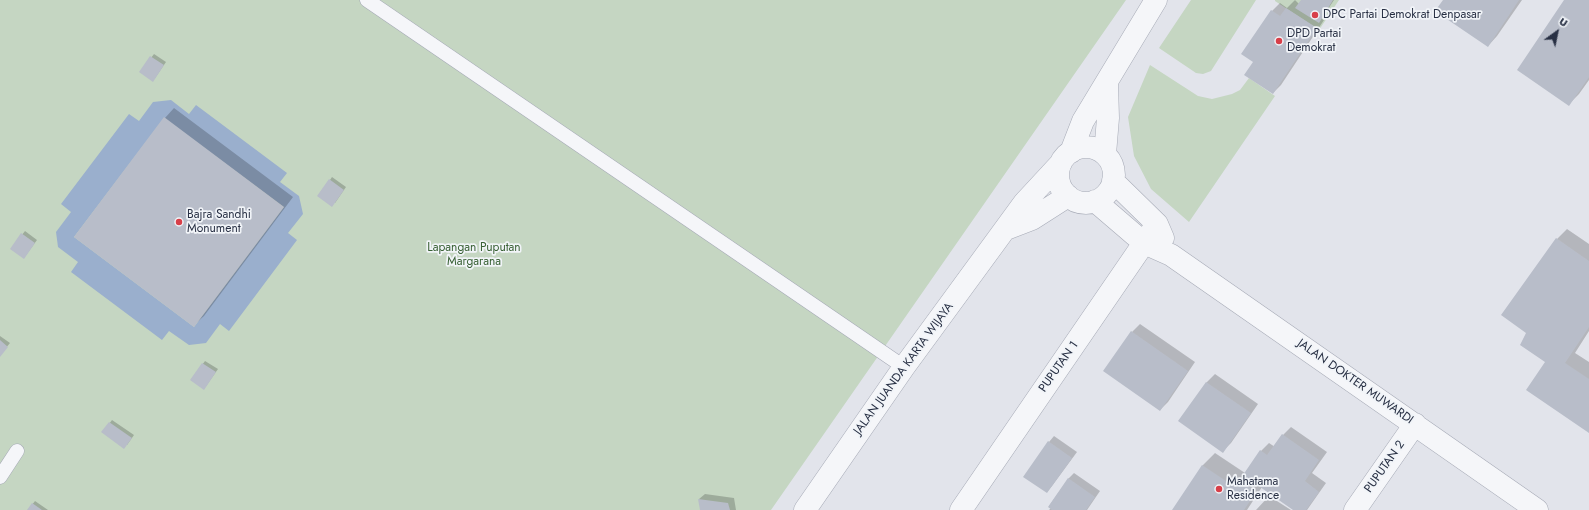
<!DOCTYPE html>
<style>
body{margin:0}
#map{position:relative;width:1589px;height:510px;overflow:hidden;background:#e2e4eb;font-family:Jost,sans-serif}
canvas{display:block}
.north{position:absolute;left:1537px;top:12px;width:40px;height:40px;-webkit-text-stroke:3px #f1f4f8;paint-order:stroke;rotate:33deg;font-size:11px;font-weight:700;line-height:16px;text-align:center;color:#283044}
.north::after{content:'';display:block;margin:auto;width:14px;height:18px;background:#283044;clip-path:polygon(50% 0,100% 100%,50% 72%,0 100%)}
</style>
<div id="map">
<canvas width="1589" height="510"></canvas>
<div class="north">U</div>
</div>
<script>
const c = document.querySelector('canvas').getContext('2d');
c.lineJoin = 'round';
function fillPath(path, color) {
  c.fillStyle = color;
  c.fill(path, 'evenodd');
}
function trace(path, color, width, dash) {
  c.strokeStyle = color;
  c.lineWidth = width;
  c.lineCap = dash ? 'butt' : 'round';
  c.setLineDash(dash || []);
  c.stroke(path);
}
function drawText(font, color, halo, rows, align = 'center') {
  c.font = font + ' Jost,sans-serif';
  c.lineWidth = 3.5;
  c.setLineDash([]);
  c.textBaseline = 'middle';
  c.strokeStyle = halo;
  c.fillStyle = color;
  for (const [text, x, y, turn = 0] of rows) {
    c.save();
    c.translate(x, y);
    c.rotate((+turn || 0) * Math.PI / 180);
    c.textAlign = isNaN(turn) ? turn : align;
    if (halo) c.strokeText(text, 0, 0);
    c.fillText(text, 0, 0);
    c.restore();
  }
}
fillPath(new Path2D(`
 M0,0H1126L771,510H0Z
 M1191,0H1256L1211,71L1203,74L1196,73L1159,48Z
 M1275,0H1339L1319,30L1275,1Z
 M1150,65L1198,96L1212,99L1232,94L1240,90L1249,78L1275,96L1189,222L1151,189L1134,156L1128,117Z`), '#c5d6c2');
fillPath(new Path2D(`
 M171,100L189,114L196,105L287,173L280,182L299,196L303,214L288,233L297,240L229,331L220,324L206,343L189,345L169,331L162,340L71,272L78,262L58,247L56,232L71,212L61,204L129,114L139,121L153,102ZM164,118L284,207L194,327L74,237Z`), '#9aafcd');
fillPath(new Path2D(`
 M1295,0L1299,4L1302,0H1334L1322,18L1324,20L1281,85L1273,93L1254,62L1272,11L1280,3L1287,8Z
 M1444,0H1522L1497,36L1488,46Z
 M1565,0H1589V80L1579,94L1569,104Z
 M154,54L166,62L155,78L140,72Z
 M174,108L293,197L204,316L194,325L165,118Z
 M332,177L346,187L335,203L330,180Z
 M1567,229L1589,244V331L1575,353L1589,362V432L1528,332L1502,315L1557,239Z
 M25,231L37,240L26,255L11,249Z
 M1140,324L1195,362L1168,402L1160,410L1132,332Z
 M0,336L10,343L0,355Z
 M205,361L218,369L206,386L191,380Z
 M1215,374L1258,404L1231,443L1223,451L1180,421L1207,382Z
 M112,420L134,435L127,445L103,432Z
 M1291,427L1327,452L1312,473L1326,483L1307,510H1295L1262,487L1247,510H1173L1203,465L1215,453L1245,473L1261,451L1269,443L1275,447L1283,435Z
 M1054,436L1077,452L1052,486L1047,492L1049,442Z
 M1074,473L1100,491L1087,510H1049L1051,508L1049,506L1069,478Z
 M705,494L734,498L736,510H701L699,499Z
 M1269,496L1291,510H1256Z
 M35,501L48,510H28Z`), '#0003');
fillPath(new Path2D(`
 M1301,0H1333L1319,23L1295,8Z
 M1443,0H1519L1488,47L1435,11Z
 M1564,0H1589V77L1569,106L1517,70Z
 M1286,8L1317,28L1273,94L1244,75L1253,62L1241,54L1271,10L1280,16Z
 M150,56L164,65L153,82L139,72Z
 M164,117L284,207L194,327L74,237Z
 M329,179L344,190L332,207L317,196Z
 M21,233L35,243L24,259L10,249Z
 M1556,238L1589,261V327L1565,363L1589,379V433L1526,390L1545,362L1520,345L1526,333L1501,315Z
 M1131,331L1188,371L1160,411L1103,371Z
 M0,340L8,347L0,357Z
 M202,363L216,372L204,390L190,380Z
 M1206,382L1251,413L1223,453L1178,421Z
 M109,422L132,438L124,449L101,432Z
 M1282,434L1319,460L1305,481L1319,492L1306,510H1293L1243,475L1260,450L1267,455Z
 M1048,441L1072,458L1047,493L1023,477Z
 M1202,465L1235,487L1239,480L1256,492L1244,510H1172Z
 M1068,478L1095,497L1086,510H1052L1048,507Z
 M698,499L728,503L730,510H700Z
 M32,503L42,510H27Z`), '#b8bdc9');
const lane = new Path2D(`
 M367,0L904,367
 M0,477L17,451`);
const street = new Path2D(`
 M1058 175a28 28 0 1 1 56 0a28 28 0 1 1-56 0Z
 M1071,152L1083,121L1156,0
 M1105,154L1108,118L1107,84
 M1113,181L1157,224L1163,238
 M1095,201L1144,243L1171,255L1537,510
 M1006,229L1032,219L1068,196
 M805,510L904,367L1024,203L1061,163
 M961,510L1157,224
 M1355,510L1415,424`);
trace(lane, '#a6aab6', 15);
trace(street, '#a6aab6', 23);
trace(lane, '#f5f6f9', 14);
trace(street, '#f5f6f9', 22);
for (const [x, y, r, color] of [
 [1315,15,4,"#d83f49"],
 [1279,41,4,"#d83f49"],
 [179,222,4,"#d83f49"],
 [1219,489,4,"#d83f49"]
]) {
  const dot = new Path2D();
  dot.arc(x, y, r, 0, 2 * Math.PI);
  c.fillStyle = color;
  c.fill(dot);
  trace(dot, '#f1f4f8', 1.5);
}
drawText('12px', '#283044', '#f1f4f8', [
 ["DPC Partai Demokrat Denpasar",1323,15],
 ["DPD Partai",1287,34],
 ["Demokrat",1287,48],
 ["Bajra Sandhi",187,215],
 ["Monument",187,229],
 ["Mahatama",1227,482],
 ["Residence",1227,496]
], 'left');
drawText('12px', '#396135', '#f1f4f8', [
 ["Lapangan Puputan",474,248],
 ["Margarana",474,262]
]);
drawText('12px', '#283044', '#f1f4f8', [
 ["PUPUTAN 1",1059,367,-55],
 ["JALAN JUANDA KARTA WIJAYA",904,369,-54],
 ["JALAN DOKTER MUWARDI",1355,382,35],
 ["PUPUTAN 2",1385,467,-55]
]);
</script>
